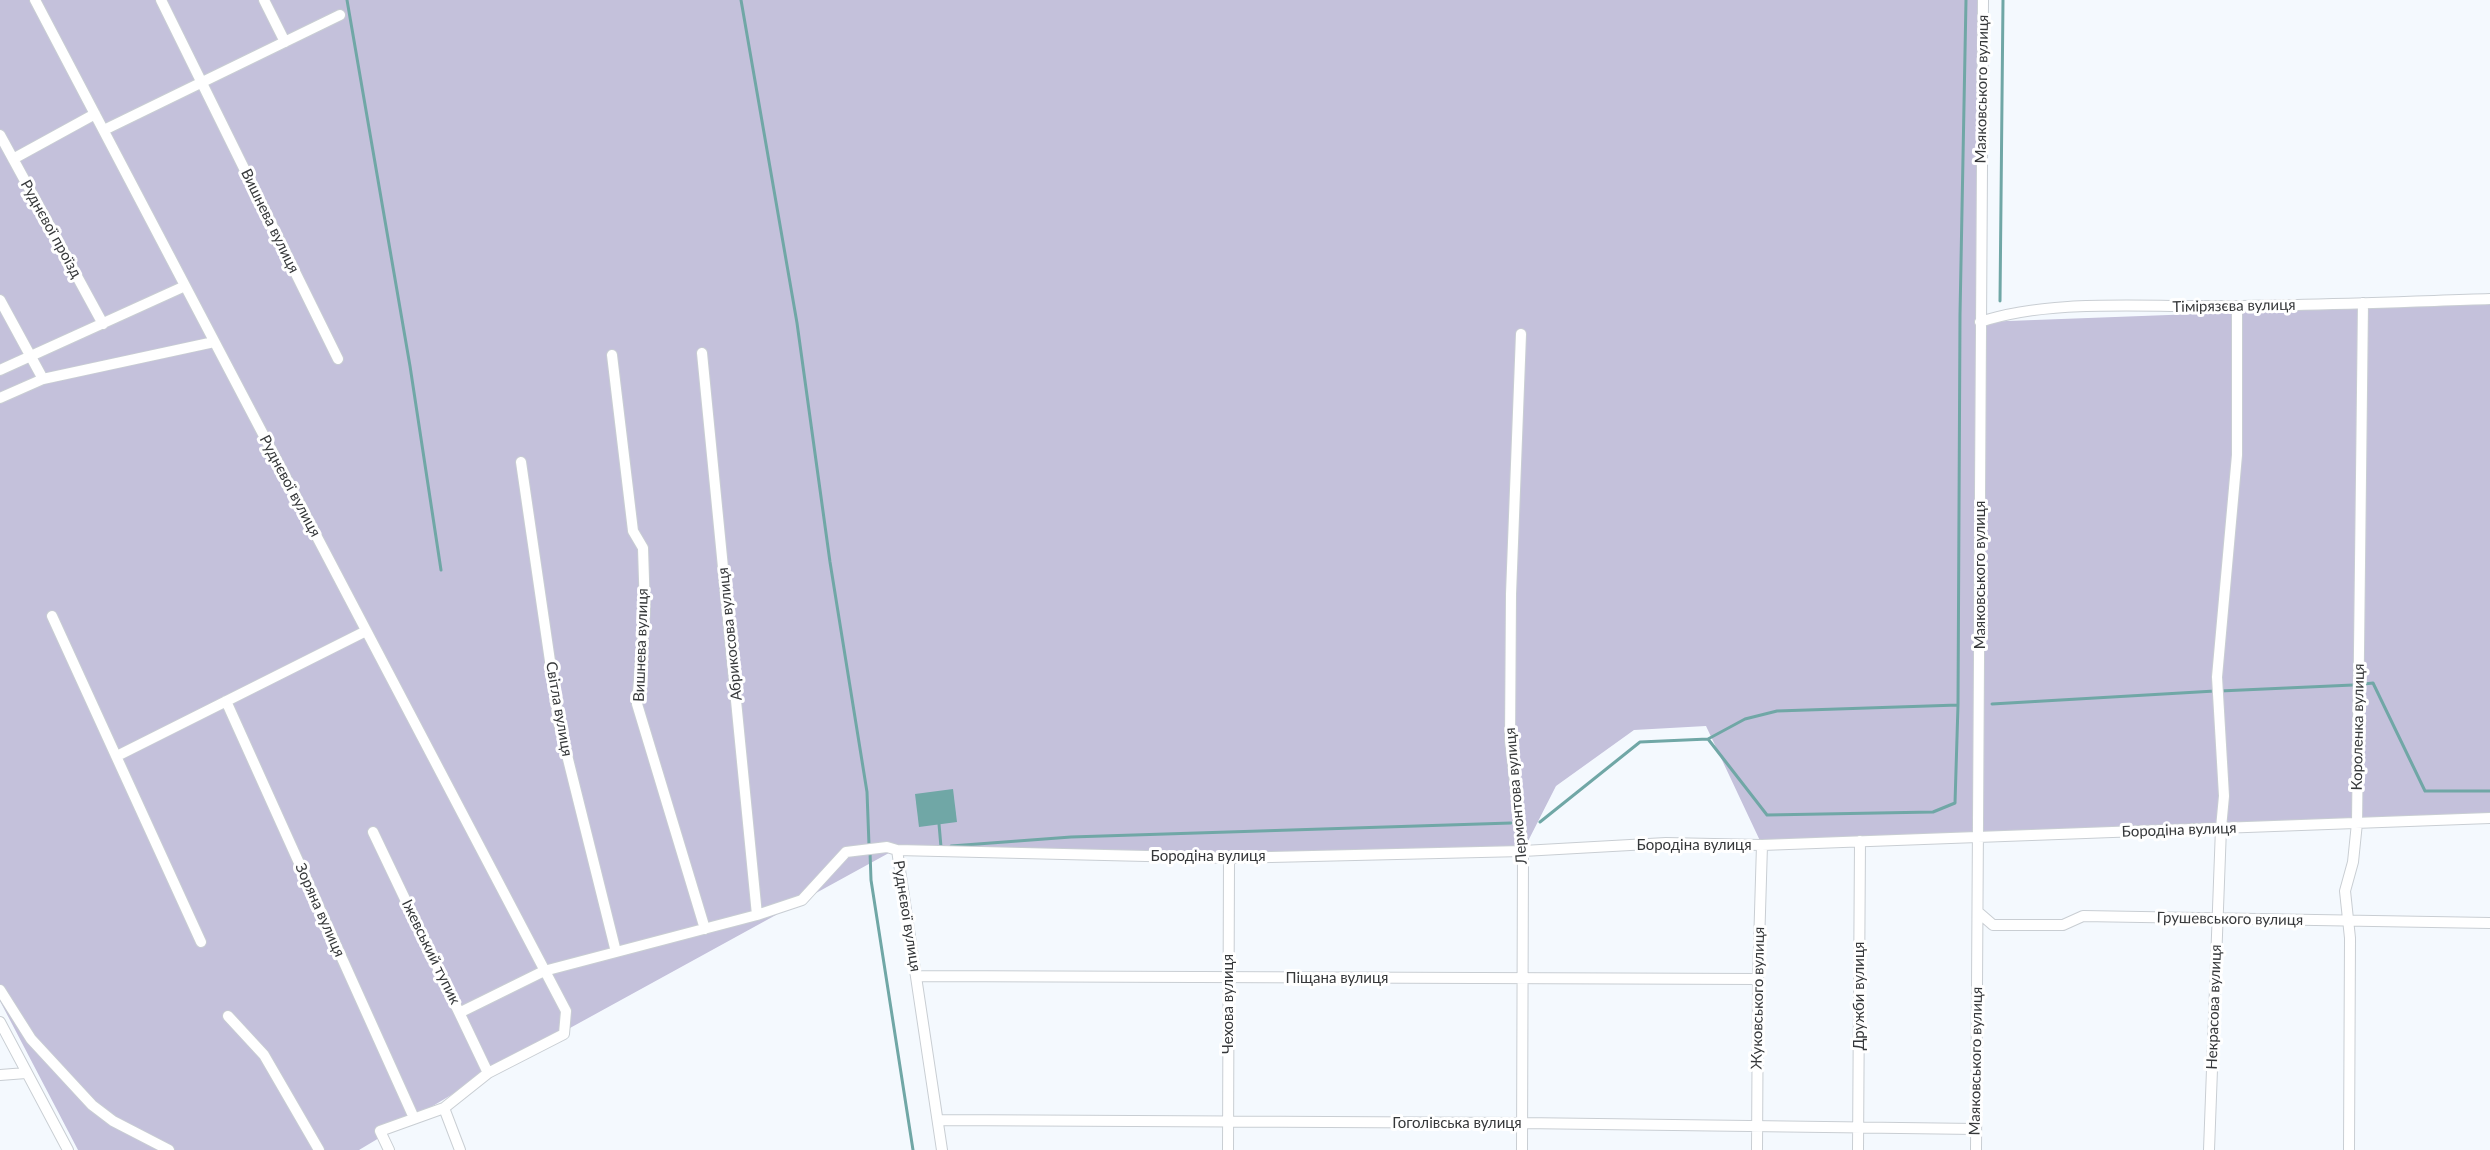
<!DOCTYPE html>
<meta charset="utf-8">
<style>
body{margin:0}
canvas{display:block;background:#f4f9fe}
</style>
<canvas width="2490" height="1150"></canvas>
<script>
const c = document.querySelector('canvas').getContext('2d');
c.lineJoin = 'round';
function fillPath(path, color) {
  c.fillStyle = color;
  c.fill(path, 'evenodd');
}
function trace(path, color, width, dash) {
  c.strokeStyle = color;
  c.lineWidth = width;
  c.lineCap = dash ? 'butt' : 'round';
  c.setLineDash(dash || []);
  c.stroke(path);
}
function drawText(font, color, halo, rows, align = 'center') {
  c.font = font + ' Lato,sans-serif';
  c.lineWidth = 6;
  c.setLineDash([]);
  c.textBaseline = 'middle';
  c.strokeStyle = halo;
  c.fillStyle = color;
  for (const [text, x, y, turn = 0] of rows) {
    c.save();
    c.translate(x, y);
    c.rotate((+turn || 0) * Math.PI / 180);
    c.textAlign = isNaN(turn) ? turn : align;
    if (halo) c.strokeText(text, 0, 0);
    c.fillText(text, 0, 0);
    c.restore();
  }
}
fillPath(new Path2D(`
 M0,0H1981L1977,836L1762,845L1706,726L1634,730L1556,786L1523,851L1229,858L898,848L488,1073L359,1150H78L0,1001Z
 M2490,303V818L1980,835L1981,322Z`), '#c4c1db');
fillPath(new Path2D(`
 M953,789L957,822L919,827L915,794Z`), '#70a7a6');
trace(new Path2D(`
 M347,0L410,366L441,570
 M741,0L797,323L830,562L867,792L869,845
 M2000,301L2003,0
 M2364,684L2373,683L2425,791H2490
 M2220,691L2353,685
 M1992,704L2215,691
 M1708,739L1745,719L1777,711L1958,705
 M1540,822L1640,742L1708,739L1767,815L1933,812L1955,803L1958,705L1960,315L1966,0
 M939,824L941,847H944
 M951,846L1071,837L1511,823
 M870,852L871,880L913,1150`), '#70a7a6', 3);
const minor = new Path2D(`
 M35,0L566,1011L564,1034L488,1073L444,1108L380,1131L389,1150
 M161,0L338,359
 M264,0L285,42
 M104,130L340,15
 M0,135L103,324
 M13,159L95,114
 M0,300L43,379
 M1980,322C2050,299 2138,307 2211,306C2304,306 2397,302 2490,299
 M1521,334L1511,594L1510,740L1523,851L1522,1150
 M702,353L757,915
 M612,355L633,531L643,548L645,611L637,704L705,929
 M0,370L185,286
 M0,398L43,379L214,342
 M521,462L559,723L616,952
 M52,616L201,942
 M226,701L414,1118
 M117,756L366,631
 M373,832L488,1073
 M897,850L1229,858L1523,851L1666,843L1762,845L2490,818
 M1978,912L1993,925H2063L2083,916L2490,923
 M916,976L1758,979
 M0,990L31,1039L92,1105L113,1121L169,1150
 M461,1012L544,971L757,915L802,900L846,852L887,847L897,850L942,1150
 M228,1016L264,1055L319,1150
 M0,1022L68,1150
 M0,1075L26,1073
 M444,1108L460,1150
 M938,1120L1522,1123L1976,1129
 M1228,1150L1229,858
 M1757,1150L1758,979L1762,845
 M1858,1150L1860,841
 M1976,1150L1983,0
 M2209,1150L2221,828L2224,796L2217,677L2237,455V306
 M2349,1150L2350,938L2345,891L2353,862L2357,823L2363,303`);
trace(minor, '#c9ced3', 12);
trace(minor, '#fff', 10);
drawText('15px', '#36383a', '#fff', [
 ["Маяковського вулиця",1982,89,-89],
 ["Вишнева вулиця",270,221,64],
 ["Руднєвої проїзд",51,229,61],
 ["Тімірязєва вулиця",2234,306,-1],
 ["Руднєвої вулиця",290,486,62],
 ["Маяковського вулиця",1980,575,-90],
 ["Абрикосова вулиця",730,634,-96],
 ["Вишнева вулиця",641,645,-88],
 ["Світла вулиця",559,709,80],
 ["Короленка вулиця",2358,727,-89],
 ["Лермонтова вулиця",1516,796,-95],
 ["Бородіна вулиця",2179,830,-2],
 ["Бородіна вулиця",1694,845],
 ["Бородіна вулиця",1208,856],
 ["Зоряна вулиця",320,910,66],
 ["Руднєвої вулиця",907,916,81],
 ["Грушевського вулиця",2230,919,1],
 ["Іжевський тупик",431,952,64],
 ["Піщана вулиця",1337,978],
 ["Дружби вулиця",1859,996,-90],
 ["Жуковського вулиця",1758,998,-89],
 ["Чехова вулиця",1228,1004,-90],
 ["Некрасова вулиця",2214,1007,-88],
 ["Маяковського вулиця",1976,1061,-89],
 ["Гоголівська вулиця",1457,1123]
]);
</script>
